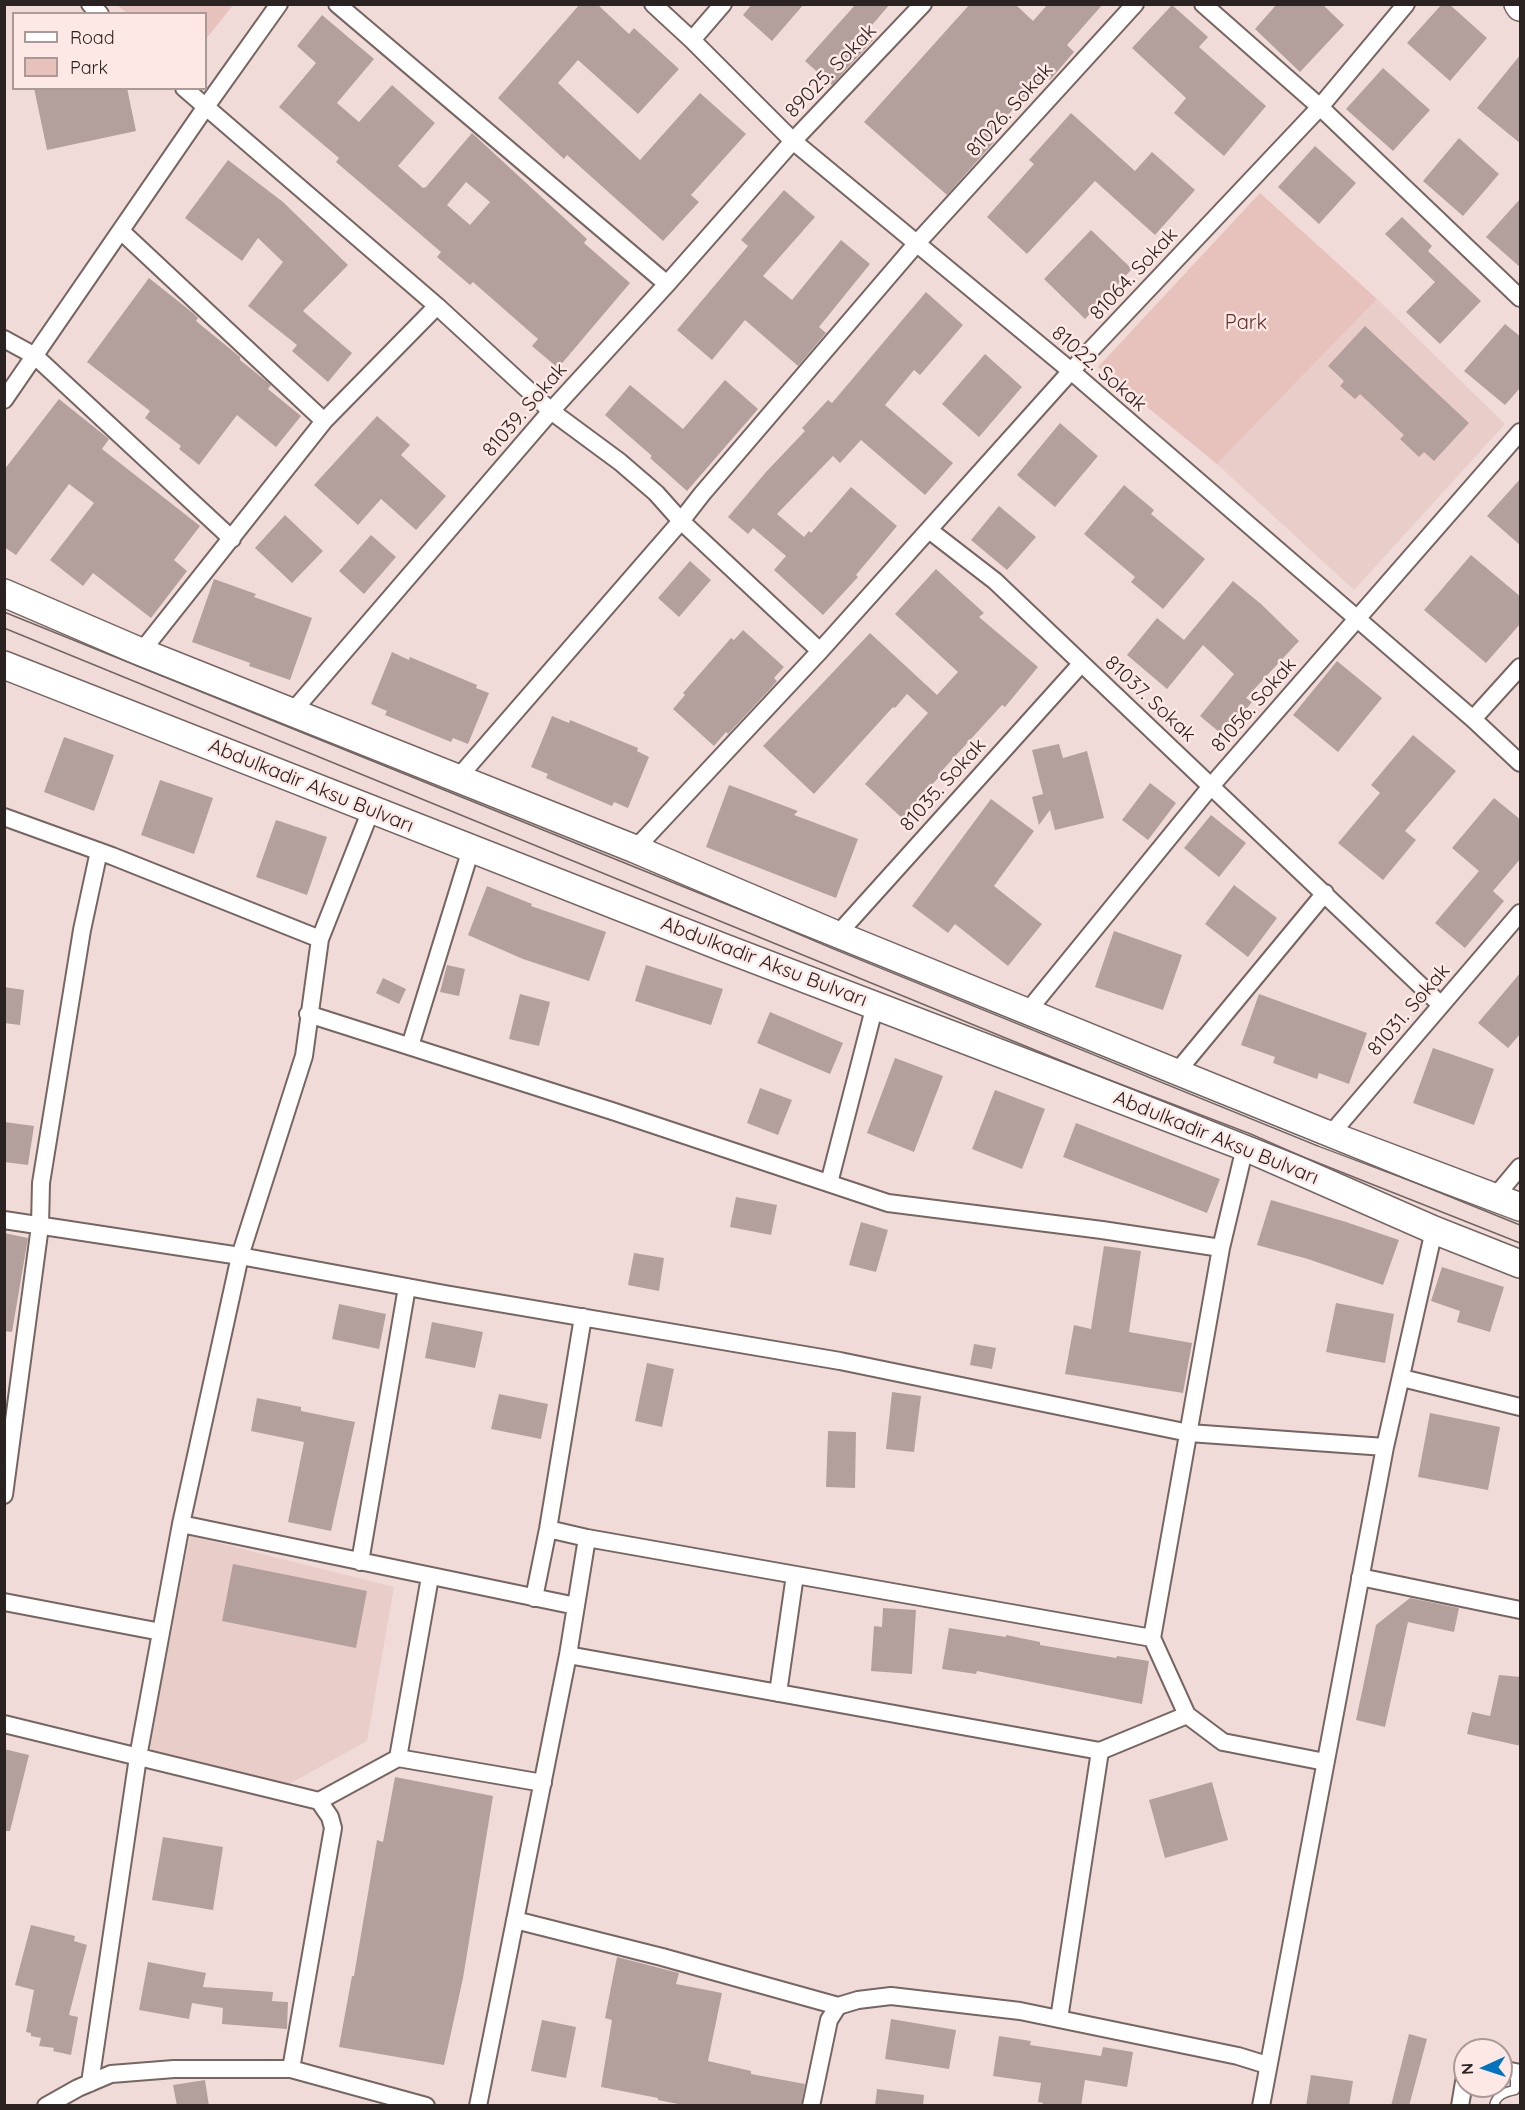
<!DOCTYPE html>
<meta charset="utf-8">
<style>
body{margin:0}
#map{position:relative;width:1525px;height:2110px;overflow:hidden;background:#f0dbd8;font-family:Quicksand,sans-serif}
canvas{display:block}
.frame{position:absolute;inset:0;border:6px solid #2b2322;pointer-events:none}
.legend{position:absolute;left:12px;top:12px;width:195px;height:78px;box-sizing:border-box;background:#fde8e5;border:2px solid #a99997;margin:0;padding:8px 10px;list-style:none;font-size:18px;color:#2b2322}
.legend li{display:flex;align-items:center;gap:12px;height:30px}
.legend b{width:30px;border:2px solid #a99997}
.north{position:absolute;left:1453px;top:2038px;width:60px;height:60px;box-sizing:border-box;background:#fde8e5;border:2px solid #a99997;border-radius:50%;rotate:267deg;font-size:16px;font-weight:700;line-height:24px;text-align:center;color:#2b2322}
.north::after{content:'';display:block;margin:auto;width:21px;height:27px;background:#0074be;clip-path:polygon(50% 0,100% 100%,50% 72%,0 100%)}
</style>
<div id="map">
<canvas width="1525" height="2110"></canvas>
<div class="frame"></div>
<ul class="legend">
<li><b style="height:8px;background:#fff"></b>Road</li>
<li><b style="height:16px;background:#e7c2bc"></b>Park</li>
</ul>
<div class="north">N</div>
</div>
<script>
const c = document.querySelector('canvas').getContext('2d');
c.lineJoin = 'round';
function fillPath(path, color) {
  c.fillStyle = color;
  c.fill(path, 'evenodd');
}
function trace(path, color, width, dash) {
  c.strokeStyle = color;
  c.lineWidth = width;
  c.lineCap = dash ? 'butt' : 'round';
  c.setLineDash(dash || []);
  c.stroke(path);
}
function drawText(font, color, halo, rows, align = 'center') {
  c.font = font + ' Quicksand,sans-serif';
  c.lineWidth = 5;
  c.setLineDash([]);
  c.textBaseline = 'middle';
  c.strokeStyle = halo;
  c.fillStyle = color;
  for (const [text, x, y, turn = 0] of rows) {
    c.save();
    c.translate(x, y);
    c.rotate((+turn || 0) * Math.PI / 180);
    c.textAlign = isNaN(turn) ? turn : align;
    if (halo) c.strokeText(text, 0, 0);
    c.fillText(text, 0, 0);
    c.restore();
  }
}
fillPath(new Path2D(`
 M1377,299L1505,424L1354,590L1217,464Z
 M190,1536L394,1587L367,1741L289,1784L153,1755L149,1744Z`), '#e9cdc8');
fillPath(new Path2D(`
 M117,5H233L206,39V14L127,13Z
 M1260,193L1377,299L1217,464L1098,367Z`), '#e7c2bc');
fillPath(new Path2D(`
 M580,4H597L629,34L634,28L679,69L638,114L578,60L558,83L640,160L700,93L746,134L691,195L699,202L663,241L567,155L564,159L498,98Z
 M752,4H804L772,41L743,15Z
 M856,4H890L866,32L874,39L832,85L805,61Z
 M970,4H1015L1033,21L1048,4H1103L1067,45L1074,52L1050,80L1044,75L988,137L994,142L947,195L864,122Z
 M1277,4H1322L1344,25L1300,72L1255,29Z
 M1442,4H1449L1487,38L1450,81L1407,43Z
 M1172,5L1208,37L1199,47L1266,106L1224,156L1174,113L1186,98L1132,48Z
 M322,15L374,59L337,103L359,122L392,85L435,123L398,166L423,188L426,187L472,133L587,239L584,243L630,283L558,368L532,346L538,339L473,282L470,285L437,257L441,252L336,162L339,158L279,107L316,63L297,46ZM466,182L490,202L470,225L447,205Z
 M1521,54V144L1477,108Z
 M1383,68L1430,110L1393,151L1346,109Z
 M34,88H127L136,131L47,150Z
 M1071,113L1135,171L1152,152L1195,190L1155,235L1095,181L1027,254L987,217L1034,164L1029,160Z
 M1459,138L1499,174L1463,216L1423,181Z
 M1315,146L1356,183L1319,224L1278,187Z
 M228,160L283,202L348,265L303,311L352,353L328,382L292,351L297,345L248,306L283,262L258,238L242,261L185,218Z
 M784,190L815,217L763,276L792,300L841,240L870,264L819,327L826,333L798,366L745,320L712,360L677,330L748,246L741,240Z
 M1521,198V268L1486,237Z
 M1402,217L1432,246L1428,251L1481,301L1440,344L1406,312L1435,282L1385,234Z
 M1091,230L1132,269L1085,319L1044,279Z
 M149,278L193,313L198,318L196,321L240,357V360L271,385L268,389L301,416L276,447L237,415L199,465L179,449L181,446L145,418L150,411L87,362Z
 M926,292L963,325L920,375L914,370L885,405L953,463L925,495L861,440L840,463L833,456L777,514L804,537L809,531L811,533L851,487L897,526L856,575L858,577L823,615L774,570L786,556L753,528L748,534L728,517L766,472L805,431L802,428L828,400L832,403Z
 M1505,324L1521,337V387L1505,405L1464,371Z
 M1365,326L1469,423L1434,461L1424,452L1419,457L1400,439L1404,435L1360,394L1355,399L1340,386L1344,381L1328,366Z
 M985,354L1022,387L979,437L942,404Z
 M725,380L758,409L687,491L650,458L652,456L605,415L630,385L683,429Z
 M59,399L109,439L102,449L200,526L174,560L187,571L151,618L93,573L83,586L50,560L94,503L69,484L16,555L4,547V470Z
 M377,416L410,445L401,455L446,496L416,530L381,499L358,525L314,485Z
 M1060,423L1098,456L1055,507L1017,475Z
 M1521,478V546L1487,516Z
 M1124,485L1154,510L1151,514L1205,559L1163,609L1131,582L1135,577L1084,534Z
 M999,506L1036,537L1007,570L971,540Z
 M285,515L323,551L292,583L255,548Z
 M371,535L396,557L364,594L339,571Z
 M1471,555L1521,597V623L1486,663L1424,610Z
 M690,561L711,580L679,617L658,598Z
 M936,569L984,613L979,617L1038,667L1005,707L1002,705L938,775L939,777L902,818L865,784L928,713L907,694L895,708L893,707L814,794L763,746L870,633L937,695L958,672L895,614Z
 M214,579L256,594L254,597L312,618L290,680L249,666L250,663L192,642Z
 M1233,581L1261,604L1299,641L1246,698L1252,702L1224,736L1200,716L1234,674L1203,645L1167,689L1127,655L1157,618L1184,640Z
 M743,630L784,667L774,678L777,681L771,688L728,734L726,732L714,746L673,709L685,695L683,693L731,638L734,640Z
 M392,652L409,660L410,657L477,685L476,688L489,693L468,744L453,738L451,742L385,715L387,711L371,704Z
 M1337,661L1382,698L1338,752L1293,715Z
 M552,716L569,723L570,720L638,748L637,751L649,757L628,808L614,802L612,806L546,778L548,774L531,767Z
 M1413,735L1456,771L1405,831L1416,840L1383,880L1338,843L1380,793L1371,785Z
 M64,737L114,755L94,811L44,792Z
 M1059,744L1063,758L1087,751L1104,818L1055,830L1050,810L1039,825L1032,797L1043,794L1032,750Z
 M160,780L213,798L194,854L141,835Z
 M1150,783L1176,803L1148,840L1122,820Z
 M729,785L798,811L794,815L858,839L836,898L706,847Z
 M1494,798L1521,820V858L1493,891L1504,901L1465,948L1435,923L1479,871L1452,848Z
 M991,799L1034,831L994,886L1042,924L1008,966L955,924L948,933L912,906Z
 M1211,815L1246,843L1219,877L1184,848Z
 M276,820L327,837L307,895L256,877Z
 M1234,885L1277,918L1248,957L1205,924Z
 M487,886L532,904L531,906L606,932L589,981L523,959L468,935Z
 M1114,931L1182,955L1163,1010L1095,987Z
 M447,965L465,969L459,996L440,992Z
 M646,965L723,989L711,1025L635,1001Z
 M1521,972V1033L1508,1048L1478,1023Z
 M383,978L406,989L399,1004L376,993Z
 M4,987L24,990L20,1025L4,1023Z
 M520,994L550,1002L539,1046L509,1039Z
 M1259,994L1367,1033L1349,1084L1319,1073L1317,1079L1273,1063L1275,1057L1241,1045Z
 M770,1012L843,1043L830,1074L757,1043Z
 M1433,1048L1494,1069L1474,1125L1413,1103Z
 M895,1058L943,1076L914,1152L867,1133Z
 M760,1088L792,1100L778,1135L747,1123Z
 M995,1090L1045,1109L1022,1169L972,1149Z
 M4,1122L34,1126L28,1165L4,1162Z
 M1076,1123L1220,1179L1207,1213L1063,1157Z
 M736,1197L777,1205L771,1235L730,1227Z
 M1271,1200L1346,1222L1399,1240L1383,1285L1308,1259L1257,1245Z
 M861,1222L888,1230L876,1272L849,1265Z
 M4,1233L28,1238L12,1332L4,1331Z
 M1104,1246L1141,1251L1129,1332L1192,1343L1183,1393L1065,1374L1074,1325L1091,1329Z
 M634,1253L664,1258L659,1291L628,1285Z
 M1442,1267L1504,1287L1490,1332L1457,1322L1460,1311L1431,1301Z
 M1336,1303L1394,1314L1385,1363L1326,1352Z
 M339,1304L386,1314L379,1349L332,1339Z
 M432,1322L483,1332L475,1368L425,1358Z
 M974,1344L996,1348L992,1369L970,1365Z
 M647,1363L674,1369L662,1427L635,1421Z
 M892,1392L921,1396L914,1452L886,1449Z
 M499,1394L548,1404L541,1439L491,1429Z
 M257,1398L301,1407V1411L355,1422L331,1531L288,1522L304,1442L251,1431Z
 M1430,1413L1500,1427L1488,1490L1418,1477Z
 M828,1431L856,1432L855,1488L826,1487Z
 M233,1564L367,1591L356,1648L222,1621Z
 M1410,1598L1459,1608L1454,1632L1408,1622L1385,1727L1356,1720L1376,1625Z
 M883,1608L916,1610L912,1674L871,1671L874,1626L882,1627Z
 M949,1628L1006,1637V1635L1040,1642V1645L1116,1658L1117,1656L1149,1661L1142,1704L977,1671L976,1674L942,1669Z
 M1499,1675L1521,1677V1746L1467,1734L1472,1712L1490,1716Z
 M4,1749L29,1755L10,1831H4Z
 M395,1777L493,1796L463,1978L444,2065L339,2047L352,1976H354L377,1840L383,1842Z
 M1212,1782L1228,1840L1165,1858L1149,1800Z
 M163,1837L223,1847L213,1910L152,1900Z
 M31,1925L75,1936L74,1941L87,1945L69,2015L78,2017L71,2055L53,2051L54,2048L39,2046L41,2038L31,2036V2033L26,2032L34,1990L15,1985Z
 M617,1957L679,1973L676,1984L722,1993L708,2061L751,2071V2074L805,2084L801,2106H688L658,2100V2098L601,2087L612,2020L605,2018Z
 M148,1962L206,1973L203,1987L273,1992L272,2001L288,2002L287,2029L222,2024L223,2008L192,2003L189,2019L139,2010Z
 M891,2019L956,2030L949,2069L885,2059Z
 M542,2020L576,2027L566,2078L531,2071Z
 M1409,2034L1427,2039L1409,2106H1391Z
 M999,2036L1031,2041L1030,2045L1101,2056L1103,2047L1133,2052L1127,2087L1085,2080L1081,2106H1043V2103L1038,2102L1041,2083L993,2076Z
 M1311,2075L1353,2081L1349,2106H1306Z
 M205,2080L209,2106H177L173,2085Z
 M877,2089L924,2095L923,2106H875Z`), '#b3a09d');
const lane = new Path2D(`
 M1494,2106C1496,2095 1505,2092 1515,2090V2072`);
const street = new Path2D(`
 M90,4L100,14
 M337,4L667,284
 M653,4L692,40L793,141L1071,371L1473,719L1520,763
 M1203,4L1320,107L1520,298
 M692,40L723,4
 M184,88L437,306L551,411L620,462L656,493L681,521L820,651
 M121,231L324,421
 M4,339L35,356L232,539
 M4,400L205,108L279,4
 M929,530L995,581L1441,1005
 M141,652L324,421L437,306
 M293,711L551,411L667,284L793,141L923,4
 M1473,719L1520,667
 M457,779L681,521L702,494L917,243L1135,4
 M4,817L112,856L320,939
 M635,849L820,651L1071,371L1320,107L1406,4
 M837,935L1081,664
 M1027,1012L1212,785L1520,432
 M308,1014L612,1111L888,1203L1102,1230L1221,1248
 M410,1046L471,849
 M1176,1073L1325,893
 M1330,1135L1520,913
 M829,1183L875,1005
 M1494,1198L1520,1167
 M4,1220L240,1256L445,1294L840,1361L1189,1433L1385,1447
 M1402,1378L1520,1407
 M4,1495L40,1226L41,1183L82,930L99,851
 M181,1524L576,1606
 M548,1529L587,1538L1152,1638L1187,1715L1100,1751L568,1655
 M360,1562L407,1287
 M1360,1577L1520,1610
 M534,1598L548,1529L583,1317
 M4,1602L161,1632
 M1152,1638L1221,1248L1245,1147
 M778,1693L795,1575
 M1187,1715L1223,1742L1325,1762
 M4,1724L319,1801L330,1817L333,1828L291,2069
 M398,1758L430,1577
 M319,1801L398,1758L543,1783
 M515,1920L662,1957L838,2006
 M1059,2019L1100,1751
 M1501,2069L1520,2073
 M90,2083L138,1757L181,1524L240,1256L304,1056L320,939L371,810
 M46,2106L78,2088L111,2074L174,2069H291L426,2106
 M478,2106L568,1655L587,1538
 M811,2106L829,2020L838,2006L858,2000L891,1996L1020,2011L1238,2056L1267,2065
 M1261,2106L1385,1447L1434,1230
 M1460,2106L1465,2076`);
const primary = new Path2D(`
 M1518,4L1520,7
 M4,593L141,652L635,849L837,935L1324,1133L1520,1207
 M4,665L722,947L1245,1147L1434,1230L1520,1264`);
trace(lane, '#776562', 11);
trace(street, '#776562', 20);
trace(primary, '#776562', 30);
trace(lane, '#fff', 8);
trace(street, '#fff', 16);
trace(primary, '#fff', 27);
trace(new Path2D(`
 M4,612L1520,1225
 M4,628L1074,1066L1520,1243`), '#716462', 1.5);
drawText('20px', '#2b2322', '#fde8e5', [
 ["89025. Sokak",831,71,-46],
 ["81026. Sokak",1010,110,-48],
 ["81064. Sokak",1134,274,-47],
 ["81022. Sokak",1099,369,41],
 ["81039. Sokak",525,410,-49],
 ["81037. Sokak",1150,699,43],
 ["81056. Sokak",1254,705,-49],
 ["81035. Sokak",943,785,-48],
 ["Abdulkadir Aksu Bulvarı",311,786,22],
 ["Abdulkadir Aksu Bulvarı",764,962,21],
 ["81031. Sokak",1409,1010,-49],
 ["Abdulkadir Aksu Bulvarı",1216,1138,22]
]);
drawText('20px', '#622c26', '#fde8e5', [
 ["Park",1246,323]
]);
</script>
